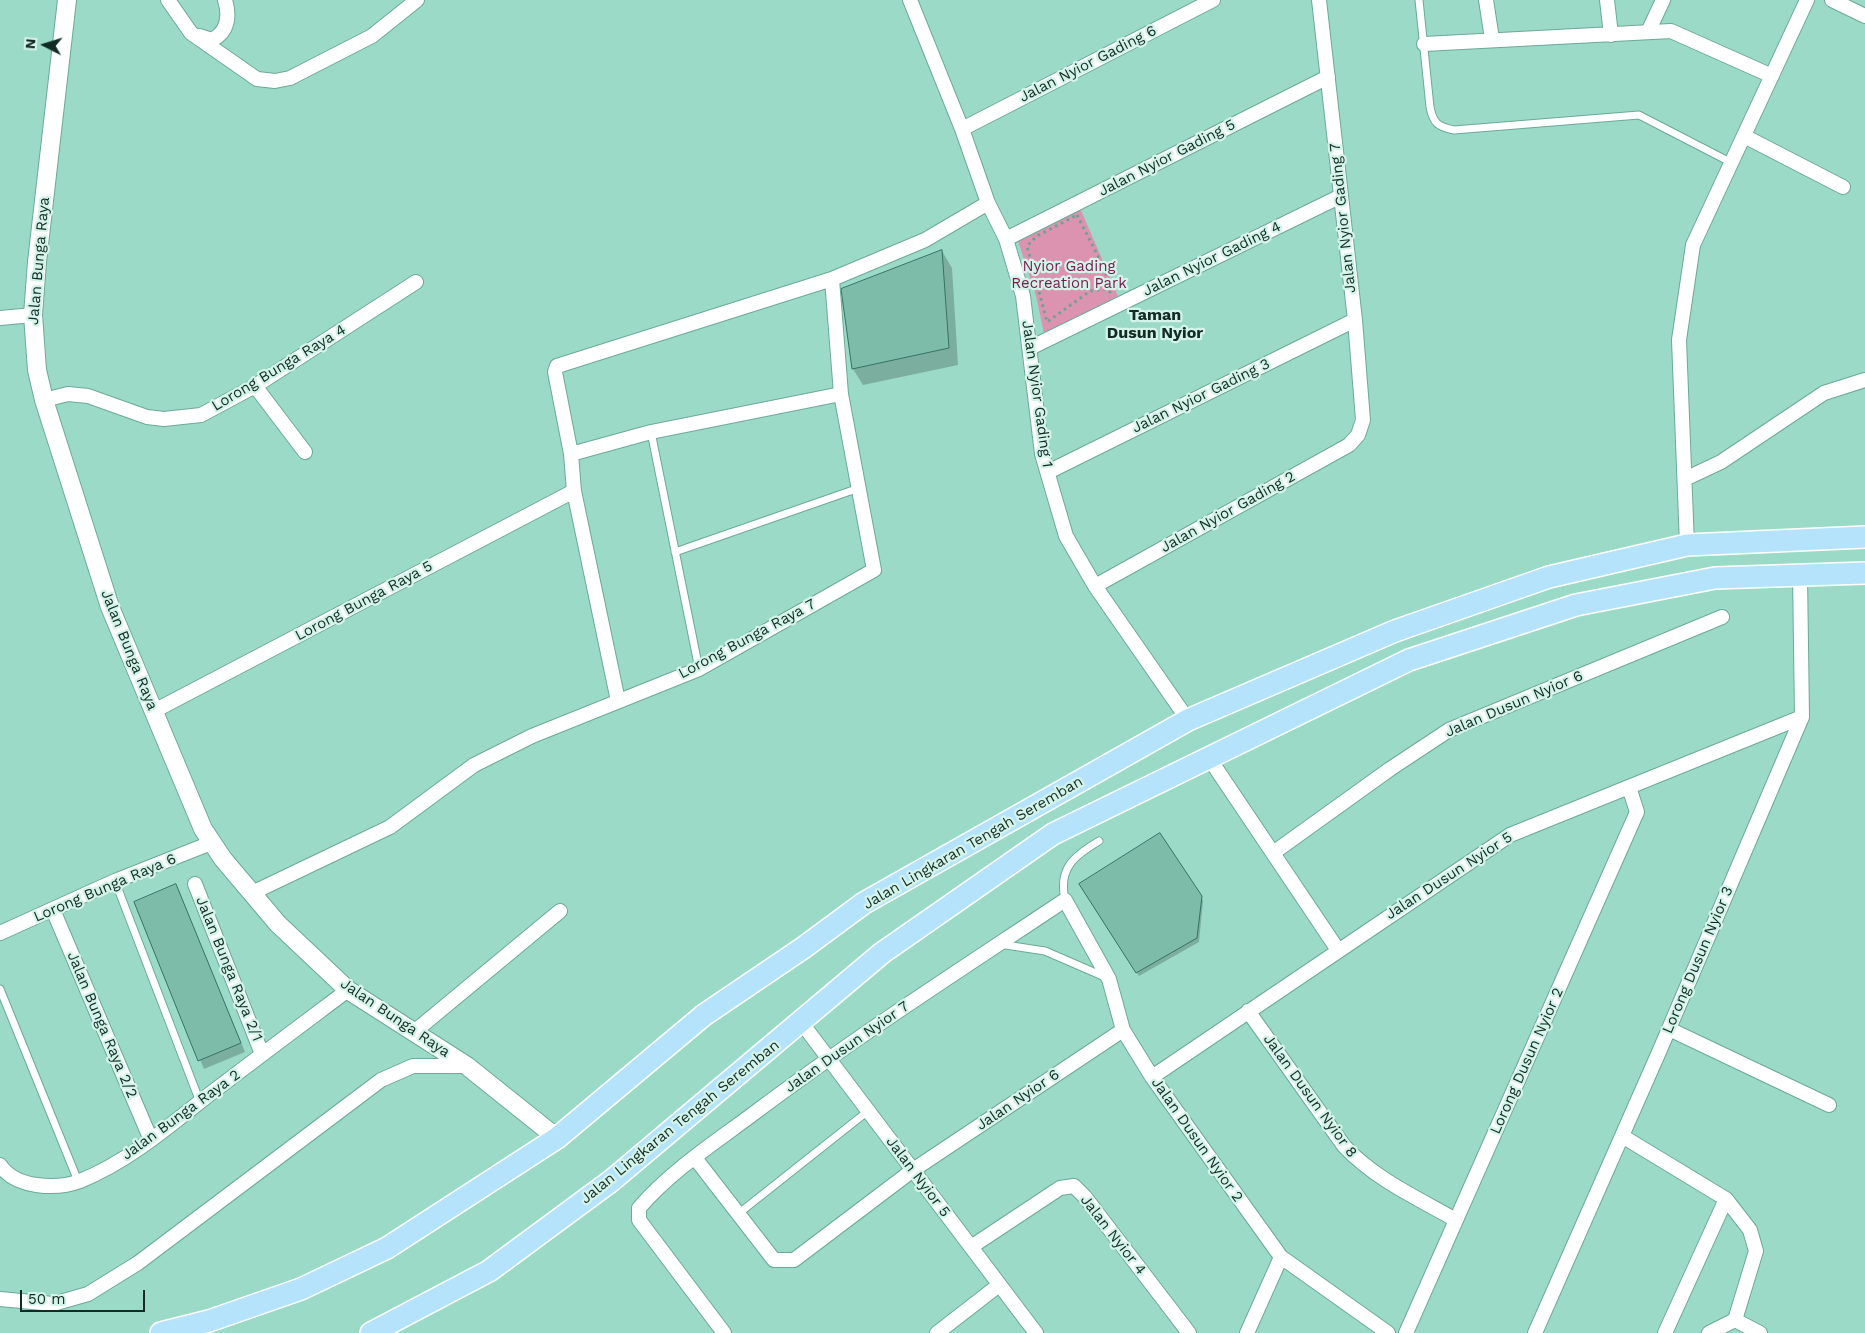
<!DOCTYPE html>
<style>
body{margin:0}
#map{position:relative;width:1865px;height:1333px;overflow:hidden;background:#9bdac7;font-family:"Work Sans",sans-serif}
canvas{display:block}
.north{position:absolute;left:20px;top:20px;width:50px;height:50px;-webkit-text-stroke:4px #d5f4e9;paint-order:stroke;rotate:275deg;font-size:14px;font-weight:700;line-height:20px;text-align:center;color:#122c25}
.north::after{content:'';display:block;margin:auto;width:18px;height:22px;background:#122c25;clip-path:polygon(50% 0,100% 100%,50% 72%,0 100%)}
.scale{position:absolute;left:20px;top:1290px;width:125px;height:22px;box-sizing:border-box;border:2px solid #122c25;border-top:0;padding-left:6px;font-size:15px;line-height:18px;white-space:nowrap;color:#122c25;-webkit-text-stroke:4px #d5f4e9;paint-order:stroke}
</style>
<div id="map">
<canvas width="1865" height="1333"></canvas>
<div class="north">N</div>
<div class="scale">50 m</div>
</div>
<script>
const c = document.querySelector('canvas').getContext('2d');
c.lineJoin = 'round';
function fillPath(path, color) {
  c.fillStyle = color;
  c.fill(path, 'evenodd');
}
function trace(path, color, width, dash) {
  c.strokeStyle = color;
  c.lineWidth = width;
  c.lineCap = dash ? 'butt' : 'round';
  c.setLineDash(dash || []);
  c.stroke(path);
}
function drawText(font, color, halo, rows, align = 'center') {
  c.font = font + ' "Work Sans",sans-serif';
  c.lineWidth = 4.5;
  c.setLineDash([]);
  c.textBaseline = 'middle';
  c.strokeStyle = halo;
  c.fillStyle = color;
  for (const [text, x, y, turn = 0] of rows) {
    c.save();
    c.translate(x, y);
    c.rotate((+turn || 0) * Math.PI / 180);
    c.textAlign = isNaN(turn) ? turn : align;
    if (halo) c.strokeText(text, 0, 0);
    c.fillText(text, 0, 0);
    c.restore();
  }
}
fillPath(new Path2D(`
 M1080,208L1118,296L1044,333L1036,296L1017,238Z`), '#db93b0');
fillPath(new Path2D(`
 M942,251L952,268L958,365L863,385L853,369Z
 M1080,885L1201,897L1203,901L1199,942L1139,976Z
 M176,886L245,1052L204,1069L135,903Z`), '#0003');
const building = new Path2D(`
 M942,250L949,348L852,369L841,289Z
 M1160,833L1202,896L1197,938L1136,973L1079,884Z
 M176,884L241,1043L198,1061L134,902Z`);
fillPath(building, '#7ebcaa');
trace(building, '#347261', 1);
const service = new Path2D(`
 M1419,0L1430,107C1433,123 1438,127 1454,130L1639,115L1732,163
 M651,432L699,669
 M675,552L859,488
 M115,881L200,1102
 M1065,900C1058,868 1074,856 1099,841
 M999,944L1045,951L1105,977
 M0,989L78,1181
 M738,1214L868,1111`);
const minor = new Path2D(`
 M168,0L191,33L257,79L275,81L290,78L372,36L417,0
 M910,0L962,129L988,203L1006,239L1023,296L1042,454L1066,536L1095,586L1188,720
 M1486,0L1492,39
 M1607,0L1611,35
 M1832,0L1865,16
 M1648,32L1663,0
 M199,36L212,40C228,32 230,17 225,0
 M1424,44L1671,31L1772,76
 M962,129L1213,0
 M1744,136L1843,187
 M1006,239L1328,77
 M0,318L33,315
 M1030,348L1341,196
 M255,386L305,452
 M44,400L68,394L88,396L147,417L164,419L201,415L255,386L416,282
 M571,454L651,432L841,394
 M1048,472L1355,320
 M1685,479L1721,462L1824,393L1865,380
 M1687,545L1679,340L1693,245L1807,0
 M1095,586L1349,445L1358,435L1363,420L1355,320L1319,0
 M618,701L574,491L571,454L555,372L557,366L832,279L925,240L988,203
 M154,711L574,491
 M1209,758L1338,950
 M1273,853L1390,769L1449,730L1722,617
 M195,884L262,1054
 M252,893L390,827L474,765L532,736L699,669L874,570L841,394L832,279
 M53,910L151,1140
 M0,933L115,881L211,843
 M1248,1011L1344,1146C1375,1179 1417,1198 1456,1220
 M801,1022L1036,1333
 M1669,1029L1829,1105
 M414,1032L560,911
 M1152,1077L1510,835L1802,717
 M1622,1136L1726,1199L1750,1230L1756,1251L1735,1320
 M695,1158L774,1260H794L913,1170L1123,1030
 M0,1165C15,1188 56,1190 80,1181C127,1162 167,1128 206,1097C253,1061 300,1026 348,990
 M971,1247L1060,1188L1074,1186L1085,1197L1189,1333
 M0,1299L53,1304L88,1294L138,1263L381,1080L413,1066H467
 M1735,1320L1760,1333
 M724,1333L639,1220V1208C671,1171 714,1143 753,1114C854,1038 960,970 1065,900L1109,979L1123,1030L1152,1077L1281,1257L1388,1333
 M937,1333L999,1285
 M1247,1333L1281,1257
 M1406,1333L1637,812L1629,787
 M1535,1333L1659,1052L1802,717L1800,574
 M1665,1333L1726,1199
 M1709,1333L1735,1320`);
const tertiary = new Path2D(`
 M67,0L37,262L33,315L37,370L44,400L110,607L203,829L223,859L278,924L348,990L467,1066L557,1138`);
const primary = new Path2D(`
 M161,1333L209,1321L301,1289L387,1248L557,1138L704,1015L803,948L864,903L1188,720L1395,631L1549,577L1687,545L1865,537
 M371,1333L489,1271L611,1181L882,953L1053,834L1409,660L1576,605L1715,578L1865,573`);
trace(service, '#6caa98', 9);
trace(minor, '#6caa98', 16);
trace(tertiary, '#6caa98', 20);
trace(primary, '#fff', 24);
trace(new Path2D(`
 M1077,215L1104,268L1112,290L1110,292L1106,289L1090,291L1047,322L1027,246L1037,236Z`), '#6ea192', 3, [2.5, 4]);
trace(service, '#fff', 7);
trace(minor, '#fff', 14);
trace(tertiary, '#fff', 18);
trace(primary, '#b5e3fc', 21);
drawText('15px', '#122c25', '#d5f4e9', [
 ["Jalan Nyior Gading 6",1088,64,-27],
 ["Jalan Nyior Gading 5",1167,158,-27],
 ["Jalan Nyior Gading 7",1343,218,-96],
 ["Jalan Nyior Gading 4",1212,259,-26],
 ["Jalan Bunga Raya",39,261,-85],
 ["Lorong Bunga Raya 4",279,368,-31],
 ["Jalan Nyior Gading 1",1037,394,82],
 ["Jalan Nyior Gading 3",1201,396,-26],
 ["Jalan Nyior Gading 2",1228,512,-29],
 ["Lorong Bunga Raya 5",364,601,-28],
 ["Lorong Bunga Raya 7",747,639,-28],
 ["Jalan Bunga Raya",129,650,68],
 ["Jalan Dusun Nyior 6",1514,704,-23],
 ["Jalan Lingkaran Tengah Seremban",973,843,-30],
 ["Jalan Dusun Nyior 5",1449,876,-33],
 ["Lorong Bunga Raya 6",105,888,-23],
 ["Lorong Dusun Nyior 3",1698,960,-67],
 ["Jalan Bunga Raya 2/1",229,969,68],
 ["Jalan Bunga Raya",395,1018,34],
 ["Jalan Bunga Raya 2/2",102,1025,67],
 ["Jalan Dusun Nyior 7",847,1047,-35],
 ["Lorong Dusun Nyior 2",1527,1061,-66],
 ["Jalan Dusun Nyior 8",1310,1096,54],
 ["Jalan Nyior 6",1018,1100,-34],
 ["Jalan Bunga Raya 2",181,1115,-36],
 ["Jalan Lingkaran Tengah Seremban",680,1122,-39],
 ["Jalan Dusun Nyior 2",1197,1140,55],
 ["Jalan Nyior 5",918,1177,53],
 ["Jalan Nyior 4",1113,1235,52]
]);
drawText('15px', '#761b4b', '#d5f4e9', [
 ["Nyior Gading",1069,267],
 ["Recreation Park",1069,284]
]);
drawText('bold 16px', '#122c25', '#d5f4e9', [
 ["Taman",1155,315],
 ["Dusun Nyior",1155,333]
]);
</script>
